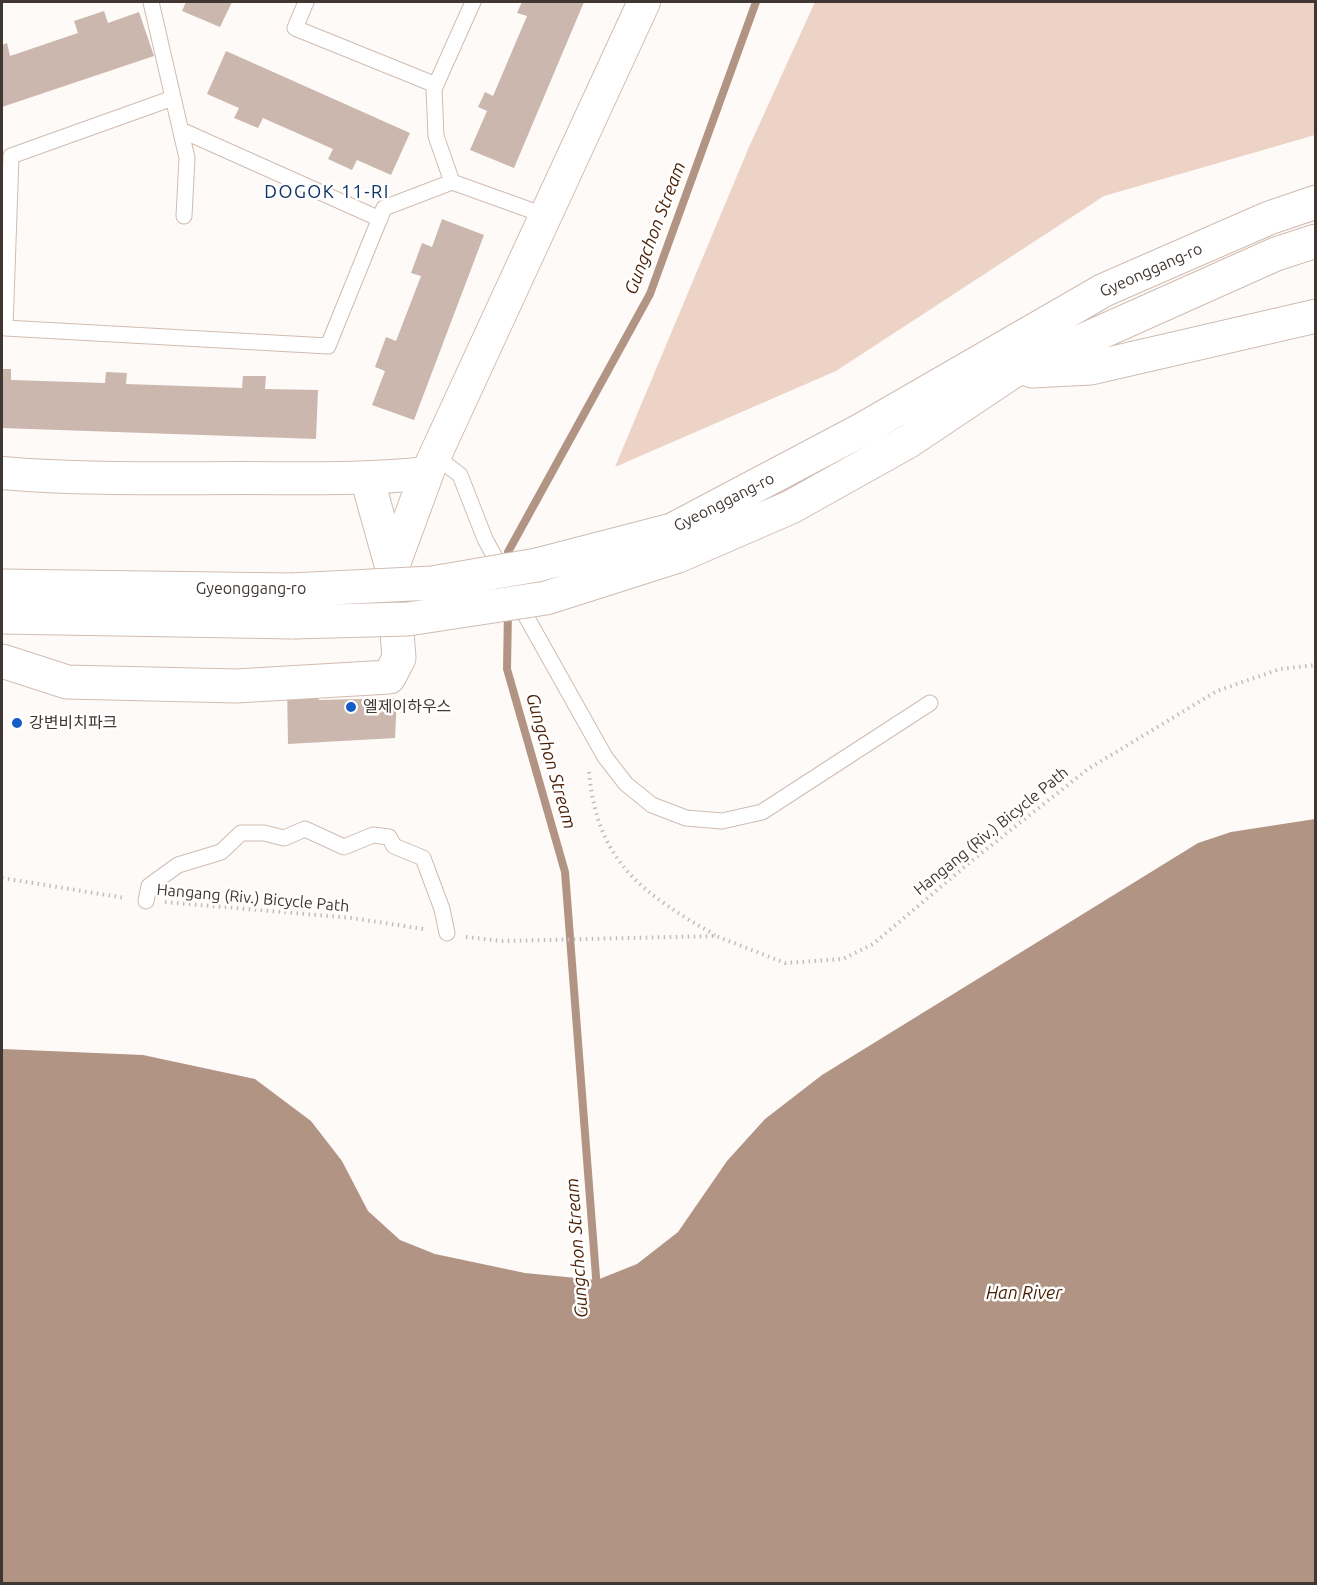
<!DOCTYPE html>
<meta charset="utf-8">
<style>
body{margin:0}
#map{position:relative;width:1317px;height:1585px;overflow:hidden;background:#fefaf8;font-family:Ubuntu,sans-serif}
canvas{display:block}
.frame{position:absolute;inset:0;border:3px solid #403733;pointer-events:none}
</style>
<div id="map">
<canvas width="1317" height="1585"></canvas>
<div class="frame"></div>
</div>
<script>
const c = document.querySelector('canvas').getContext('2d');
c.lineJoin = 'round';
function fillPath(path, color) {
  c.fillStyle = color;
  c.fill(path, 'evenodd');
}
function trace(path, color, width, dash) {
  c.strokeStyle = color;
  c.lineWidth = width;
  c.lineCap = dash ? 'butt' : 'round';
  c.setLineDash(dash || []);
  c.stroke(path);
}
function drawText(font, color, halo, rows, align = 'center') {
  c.font = font + ' Ubuntu,"Noto Sans KR",sans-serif';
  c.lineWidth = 5;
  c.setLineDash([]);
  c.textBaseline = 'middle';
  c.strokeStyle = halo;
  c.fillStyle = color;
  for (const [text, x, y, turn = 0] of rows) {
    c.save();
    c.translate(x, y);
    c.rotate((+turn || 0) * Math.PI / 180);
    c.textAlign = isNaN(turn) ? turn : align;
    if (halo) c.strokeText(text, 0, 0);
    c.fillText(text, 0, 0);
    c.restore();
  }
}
fillPath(new Path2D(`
 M815,2H1315V135L1104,196L836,371L615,467L749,147Z`), '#ecd3c6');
fillPath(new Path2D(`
 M1315,819V1583H2V1049L143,1055L255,1079L311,1121L342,1161L368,1211L400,1240L435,1254L525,1273L597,1280L637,1264L678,1232L727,1161L765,1119L822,1075L1198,843L1231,832Z`), '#b29484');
trace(new Path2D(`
 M508,564V552L650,294L756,2
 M508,610L507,669L565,872L597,1290`), '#b29484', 8);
fillPath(new Path2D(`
 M186,2H232L220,27L182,11Z
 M522,2H584L514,168L470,150L487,111L478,107L485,92L493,96L527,16L517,13Z
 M104,11L108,23L139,12L154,56L2,107V45L7,43L10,56L78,33L74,21Z
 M226,51L410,133L391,175L357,160L352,170L328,159L333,149L263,118L258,128L234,118L239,108L207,94Z
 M442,219L484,235L414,420L372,405L385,371L375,367L386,337L396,341L421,276L411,273L422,243L432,247Z
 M2,369H11V380L105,383L106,372L127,373L126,384L242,388L243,376H266L265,389L318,390L316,439L2,428Z
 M314,682L319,700L397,698L395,738L288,744L287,683Z`), '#cbb7ad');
const service = new Path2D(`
 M151,2L187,158L184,216
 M306,2L295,28L436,85
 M473,2L434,89L436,136L452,182L544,215
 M173,98L11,156L5,328L328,346L384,208L452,182
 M181,130L380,219
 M435,456L460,475L485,539L503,572
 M518,602L605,757L626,784L652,805L686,818L722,821L762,812L930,703
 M146,901L149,886L178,865L221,852L241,833H264L284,838L305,829L344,847L373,835L389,837L394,846L423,858L442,909L447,933`);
const minor = new Path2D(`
 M2,473C82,480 163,478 244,478C305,478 366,480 427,473L644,2`);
const primary = new Path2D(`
 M1032,371L1091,368L1316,316
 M672,530L863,429L1104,290L1269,218L1316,202
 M678,556L791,507L909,441L1012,372L1276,254L1316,241
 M392,568L427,473
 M2,586L291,590
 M2,617L294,622
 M2,661L67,682L236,686L389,677L399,658L392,568L367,478`);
trace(service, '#d0bcb1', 17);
trace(minor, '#d0bcb1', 34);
trace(primary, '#d0bcb1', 35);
trace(new Path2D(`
 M589,772C597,862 642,893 715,935
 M2,878L125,898
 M165,902L352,918L423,929
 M466,937L502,941L716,936L785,963L843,959L873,944L974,859L1088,769L1217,691L1280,669L1316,665`), '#c3bdba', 4, [1.5, 4.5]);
trace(service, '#fff', 15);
trace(minor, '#fff', 32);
trace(primary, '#fff', 33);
const primaryBridge = new Path2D(`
 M291,590L432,583L537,565L672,530
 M294,622L408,619L546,598L678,556`);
trace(primaryBridge, '#d0bcb1', 35, []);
trace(primaryBridge, '#fff', 33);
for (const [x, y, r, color] of [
 [351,707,6,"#145cc7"],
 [17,723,6,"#145cc7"]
]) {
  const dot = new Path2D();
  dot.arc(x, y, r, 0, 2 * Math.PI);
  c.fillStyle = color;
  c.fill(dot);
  trace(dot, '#fff', 2);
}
drawText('16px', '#403733', '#fff', [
 ["Gyeonggang-ro",1151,270,-24],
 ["Gyeonggang-ro",724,502,-27],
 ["Gyeonggang-ro",251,589],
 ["Hangang (Riv.) Bicycle Path",991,831,-39],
 ["Hangang (Riv.) Bicycle Path",253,898,5]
]);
drawText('16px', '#403733', '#fff', [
 ["엘제이하우스",363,707],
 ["강변비치파크",29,723]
], 'left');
c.letterSpacing = '1.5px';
drawText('18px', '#0e3064', '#fff', [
 ["DOGOK 11-RI",327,192]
]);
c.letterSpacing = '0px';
drawText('italic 18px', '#481f04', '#fff', [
 ["Gungchon Stream",655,228,-69],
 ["Gungchon Stream",551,761,74],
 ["Gungchon Stream",577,1248,-94],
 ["Han River",1024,1293]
]);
</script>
